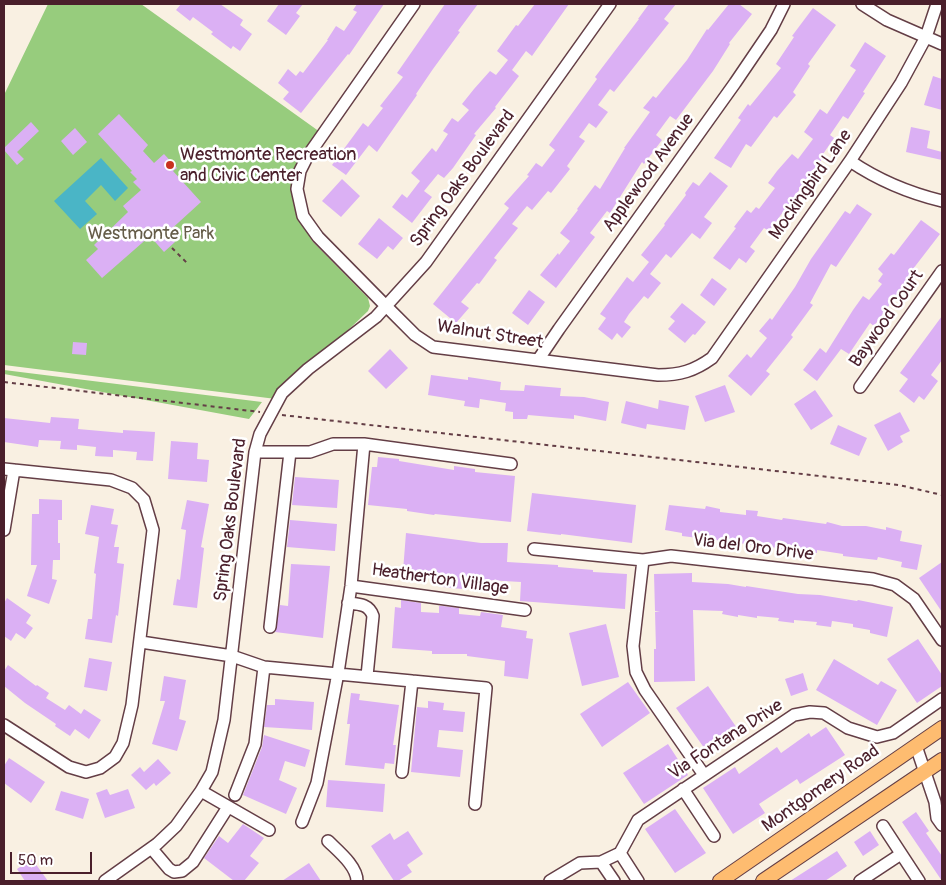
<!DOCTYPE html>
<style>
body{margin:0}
#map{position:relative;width:946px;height:885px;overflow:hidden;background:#f9f0e2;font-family:Pangolin,sans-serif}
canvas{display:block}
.frame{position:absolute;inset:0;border:5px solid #4a1f2b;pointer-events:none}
.scale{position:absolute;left:10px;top:852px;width:82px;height:22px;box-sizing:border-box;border:2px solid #4a1f2b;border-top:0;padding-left:6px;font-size:15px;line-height:18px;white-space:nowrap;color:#4a1f2b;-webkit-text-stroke:4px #fff;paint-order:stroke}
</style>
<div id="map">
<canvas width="946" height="885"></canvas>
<div class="frame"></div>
<div class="scale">50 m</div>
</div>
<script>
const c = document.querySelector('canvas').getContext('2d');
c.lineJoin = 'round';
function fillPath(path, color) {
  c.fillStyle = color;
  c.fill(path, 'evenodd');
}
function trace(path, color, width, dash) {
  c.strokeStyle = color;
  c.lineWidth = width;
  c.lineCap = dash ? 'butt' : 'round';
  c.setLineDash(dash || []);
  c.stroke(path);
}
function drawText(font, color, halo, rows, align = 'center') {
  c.font = font + ' Pangolin,sans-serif';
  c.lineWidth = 5;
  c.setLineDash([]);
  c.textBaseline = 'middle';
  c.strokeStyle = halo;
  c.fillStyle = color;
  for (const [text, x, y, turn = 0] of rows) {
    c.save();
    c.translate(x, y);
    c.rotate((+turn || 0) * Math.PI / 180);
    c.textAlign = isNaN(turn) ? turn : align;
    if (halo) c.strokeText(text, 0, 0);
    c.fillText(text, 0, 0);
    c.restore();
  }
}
fillPath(new Path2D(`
 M48,4H141L320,132L305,154L299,218L313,242L368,298L370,306L368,311L276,399L4,365V95Z
 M4,370L262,402L249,419L4,374Z`), '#97cc7d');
fillPath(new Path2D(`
 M101,158L128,188L115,201L101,185L85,201L97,214L80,229L54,201Z`), '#4ab5c6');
fillPath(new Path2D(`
 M181,4H220L243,20L240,25L252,34L240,51L233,46L231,49L211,34L213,32L193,17L190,21L176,10Z
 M279,4H303L296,13L300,16L286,35L267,21Z
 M357,4H384L349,55L348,54L301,113L283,99L289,92L278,83L288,69L296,76L300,71L303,73L328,40H327L336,26L344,31L357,12L353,10Z
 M445,4H478L458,31L460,32L433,69L416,94L417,95L377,152L369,145L346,175L332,165L363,123L368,127L383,108L380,106L403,77L397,73Z
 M535,4H569L532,56L526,51L512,70L519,76L495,107L496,108L474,134L476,135L453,168L444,178L438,174L424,191L432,197L412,223L392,207L402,194L407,198L420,181L411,173L432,148L436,152L448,134L443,131L452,118L458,122L469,110L462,104L474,89L490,71L496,75L508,60L497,51L516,25L518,26Z
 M649,4H676L664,19L669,23L614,92L610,89L598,105L608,112L596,128L589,123L579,137L585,141L567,166L570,169L551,193L548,191L532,210L527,206L512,224L518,228L494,258L497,260L479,284L477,283L461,302L469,308L456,323L433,304L509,208L504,204L529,176L527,175L536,163L542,167L555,150L549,145L597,79L595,77L639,19H638Z
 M729,4H739L752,14L729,43L730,44L713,71L676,120L670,116L656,135L662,140L644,164L642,162L610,213L607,211L590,233L595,237L556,288L540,275L558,253L559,255L570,241L560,233L578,210L577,209L595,185L600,189L625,148H624L650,112L643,108L653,96L656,98L687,60L707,29L708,30Z
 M813,8L836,25L808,64L810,66L793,92L796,95L777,118L774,116L751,147L746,144L731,168L714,158L741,120L738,118L748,104L750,106L781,68L776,64L794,37L792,36Z
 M865,42L886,56L863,92L865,93L848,119L843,116L830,135L834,138L821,157L823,158L799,188L800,189L769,231L764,228L750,247L755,251L746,263L739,258L730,270L713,258L736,228L734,227L747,210L751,213L756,207L759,209L775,188L768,183L777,171L792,154L798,159L813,139L804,132L820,109L827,114L856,70L850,66Z
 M933,76L942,79V110L924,105Z
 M119,114L148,145L143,151L154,163L164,154L177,168L173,171L201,202L167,233L175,242L164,252L150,236L102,278L86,260L98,249L94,245L128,212L123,206L141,190L133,182L137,179L130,172L132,171L98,134Z
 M31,122L39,131L17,152L24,159L17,165L4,150V148Z
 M911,127L930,131L927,148L942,152V160L906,152Z
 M75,128L87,142L73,155L61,141Z
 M710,172L728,186L704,217L712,223L700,239L692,233L671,258L666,254L650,274L661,283L648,299L644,296L629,314L624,322L631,327L622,338L617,333L612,340L598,329L606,318L600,314L627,277L633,282L649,262L641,255L665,225L664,224L686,195L685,193L693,182L699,186Z
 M342,179L360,196L341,217L322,201Z
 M857,204L872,214L836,267L831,264L810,303L813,305L791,335L793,337L766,371L770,374L751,396L728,376L747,354L751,358L767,338L759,331L770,318L772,320L795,287L811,259L845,211L850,214Z
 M379,218L403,238L393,250L388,246L377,259L358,244Z
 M921,220L940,234L913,269L914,271L874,326L870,323L849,354L841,349L817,381L803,370L820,348L826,353L853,310L863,296L869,300L882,284L878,281L883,274L878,269L891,253L894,255Z
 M712,278L727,289L714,306L700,295Z
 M529,290L545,302L528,325L512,313Z
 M682,303L706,322L695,335L693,334L685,343L668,329L675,321L670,317Z
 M942,316V360L931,375L938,381L924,400L919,396L914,403L899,391L908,379L900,373Z
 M73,342L87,343L86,355L72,354Z
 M390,349L408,368L386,389L368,371Z
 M431,375L468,380V377L501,382L500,390L524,391L525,385L561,388L560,396L584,397L609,402L606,421L574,415V419L528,415L527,419H513V412L505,411L506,403L480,399L479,408L464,406L465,401L428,395Z
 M725,385L735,412L705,422L695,396Z
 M815,390L833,416L811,430L794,404Z
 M659,400L689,406L685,430L647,424L646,429L621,423L626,401L658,409Z
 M900,412L910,431L900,436L903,442L888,451L874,425Z
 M51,417L79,419L78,429L123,433V430L155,432L153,461L136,460L137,452L113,450V457L95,456L96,447L77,445V450L60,449L61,441L39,440L38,447L4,442V418L50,423Z
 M838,425L867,438L859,456L830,444Z
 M171,441L198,443L197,459L209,460L207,482L168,479Z
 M378,457L399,459V461L454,470V466L475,469V472L515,476L511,522L435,514L434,515L407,511V509L368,505L372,467H377Z
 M295,477L339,480L337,508L292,505Z
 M532,493L636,505L632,543L561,534V535L527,531Z
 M39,499L62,500V520H58V543H60V560H53L52,579L57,580L49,604L27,596L37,565H31L32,514H39Z
 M187,500L209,504L201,547L204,548L197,608L173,605L177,579L180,580L186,530L181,529Z
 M91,505L114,509L111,524L118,525L114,547H119L117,563L124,564L118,616L116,615L112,643L85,639L88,619H92L96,574L94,573L99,537L85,534Z
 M669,505L705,509L706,506L720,509V512L746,515V510L758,511L757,516L782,520L783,518L826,524L827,522L842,526H866L886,530V527L902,531L900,541L922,545L917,570L901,567L902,562L878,557L877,560L843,556V554L817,550V553L682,536V533L665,530Z
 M290,520L337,524L335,551L287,547Z
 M406,533L481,543H508L507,562L558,565V567L593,570V572L627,574L625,609L520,601L521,582L469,579V581L463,580L462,589L443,587L444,578L426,576V582L412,581V572L403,571Z
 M942,562V612L919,578Z
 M291,564L330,566L323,638L275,632L280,605L288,606Z
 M692,573V582L728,584L746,587V586L798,594L820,595L857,601L858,600L893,607L887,637L870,633V630L853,627V624L832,621L831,627L816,625L817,622L794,620V623L778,621L779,618L757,616V618L738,615V617L722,614L723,611L693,610L695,681L654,682V649H656L655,612L660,611H655L654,574Z
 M7,598L31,615L26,623L33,628L25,639L16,633L11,641L4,636V603Z
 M401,600L421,603V612L439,613V606H443L459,608V614L480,616L481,612L503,615L501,627L527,631L526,638L533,639L528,679L504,676L505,661L467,656V654H432V651L392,648L395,607L401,608Z
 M606,624L619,677L582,686L569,633Z
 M918,639L942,675V686L917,703L887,659Z
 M89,658L112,662L107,691L84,687Z
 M834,659L878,685L881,681L897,690L877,725L816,690Z
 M8,665L36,686L37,685L49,693L46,698L65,710L69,705L81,714L84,709L101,720L89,739L75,729L70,736L55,726L56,724L25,703L4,686V671Z
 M803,673L808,690L791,696L785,679Z
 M164,676L186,680L179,719L186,721L177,751L152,744L165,701H160Z
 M628,682L650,713L602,747L580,714Z
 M708,686L739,731L707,752L676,708Z
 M351,693L360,694L359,700L399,705L393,745H396L394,764L385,763L384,769L345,765L350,724H347Z
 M275,699L314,702L312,730L264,727L267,705H275Z
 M428,701L444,703L443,710L465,712L463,732L439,730L437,747L463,750L460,777L411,772L417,707L428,708Z
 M826,727L845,755L800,784L797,779L759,804L765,813L733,834L703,788L735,767L739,774L777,747L781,753L809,733L811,737Z
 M264,735L310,750L305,767L285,761L279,780L297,788L286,814L243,795L262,747Z
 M668,744L688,775L644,804L623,773Z
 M9,758L45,782L31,803L4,783V766Z
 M158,759L171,773L156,786L154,783L146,790L131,775L140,767L144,772Z
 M328,780L385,784L383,812L326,807Z
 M107,789L110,795L128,789L135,808L105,818L96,793Z
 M61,791L89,799L83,819L55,810Z
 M675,809L706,853L675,873L645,829Z
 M916,812L929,831L926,833L942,856V881L902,822Z
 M243,824L264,838L250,856L259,863L244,881H234L204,858L219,836L228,843Z
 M408,831L423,854L407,865L412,872L398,881H394L371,846L390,833L394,840Z
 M870,831L879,845L863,856L854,842Z
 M837,851L847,866L825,881H790Z
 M32,859L48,881H25L17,869Z
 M309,863L321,881H282Z`), '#dbb0f4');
const minor = new Path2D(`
 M414,4L307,157L300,171L297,189L303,216L318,237L386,306L415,335L433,347L658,375C680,375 694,371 712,358L850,161L901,83L926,37L937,4
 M862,4L887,20L942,44
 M850,161C878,180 909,193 942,201
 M538,360L559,329L735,83L771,30L784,4
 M860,387L942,271
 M255,452H310L333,444H364L511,464
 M4,469L111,480L132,488L144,500L153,530L132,705L123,743L115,757L100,768L86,772L69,767L4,725
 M4,530L14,470
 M534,549L643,560L671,556L873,579L895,585L914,599L942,640
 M643,560L633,646L636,672L645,690L704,775
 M351,586L525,610
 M348,603C359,604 369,604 373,616L367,676
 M270,627L290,452
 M141,642L232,656L264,667L486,688L475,804
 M916,746L935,802L937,818L942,825
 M402,772L412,681
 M683,789L714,836
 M201,791L269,830
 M235,795L255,744L264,667
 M302,822L317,783L338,673L351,586L364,444
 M883,826L919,881
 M328,841C338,851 357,866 357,881
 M152,849L169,869L174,872L182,871L193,862L228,807
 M620,853L638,881
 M601,862L614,881
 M105,881L157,844L176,826L201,791L212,772L224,720L255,452L260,434L282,393L308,369L376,317L426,262L610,4
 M550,881L580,863L601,862L620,853L638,820L794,715L810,712L824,713L848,728L877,737L893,733L942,699
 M860,881L901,854`);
const major = new Path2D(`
 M720,881L942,728
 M763,881L942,760`);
trace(minor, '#643e46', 14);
trace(major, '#643e46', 16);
trace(new Path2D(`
 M172,248L188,264
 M4,382L260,412
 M282,415L899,485L942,495`), '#643e46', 2, [4, 4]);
trace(minor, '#fff', 11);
trace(major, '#febc70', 14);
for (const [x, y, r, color] of [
 [170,165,5,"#c8321e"]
]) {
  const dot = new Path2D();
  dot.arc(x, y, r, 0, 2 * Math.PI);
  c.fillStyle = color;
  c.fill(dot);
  trace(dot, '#fff', 2);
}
drawText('18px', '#4a1f2b', '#fff', [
 ["Westmonte Recreation",180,155],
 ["and Civic Center",180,176]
], 'left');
drawText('18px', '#4a1f2b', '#fff', [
 ["Applewood Avenue",649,173,-54],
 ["Spring Oaks Boulevard",463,179,-54],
 ["Mockingbird Lane",811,185,-55],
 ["Baywood Court",887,319,-55],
 ["Walnut Street",490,335,9],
 ["Spring Oaks Boulevard",231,520,-83],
 ["Via del Oro Drive",753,548,7],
 ["Heatherton Village",440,580,8],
 ["Via Fontana Drive",726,740,-33],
 ["Montgomery Road",821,789,-35]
]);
drawText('18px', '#655c48', '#fff', [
 ["Westmonte Park",151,234]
]);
</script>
